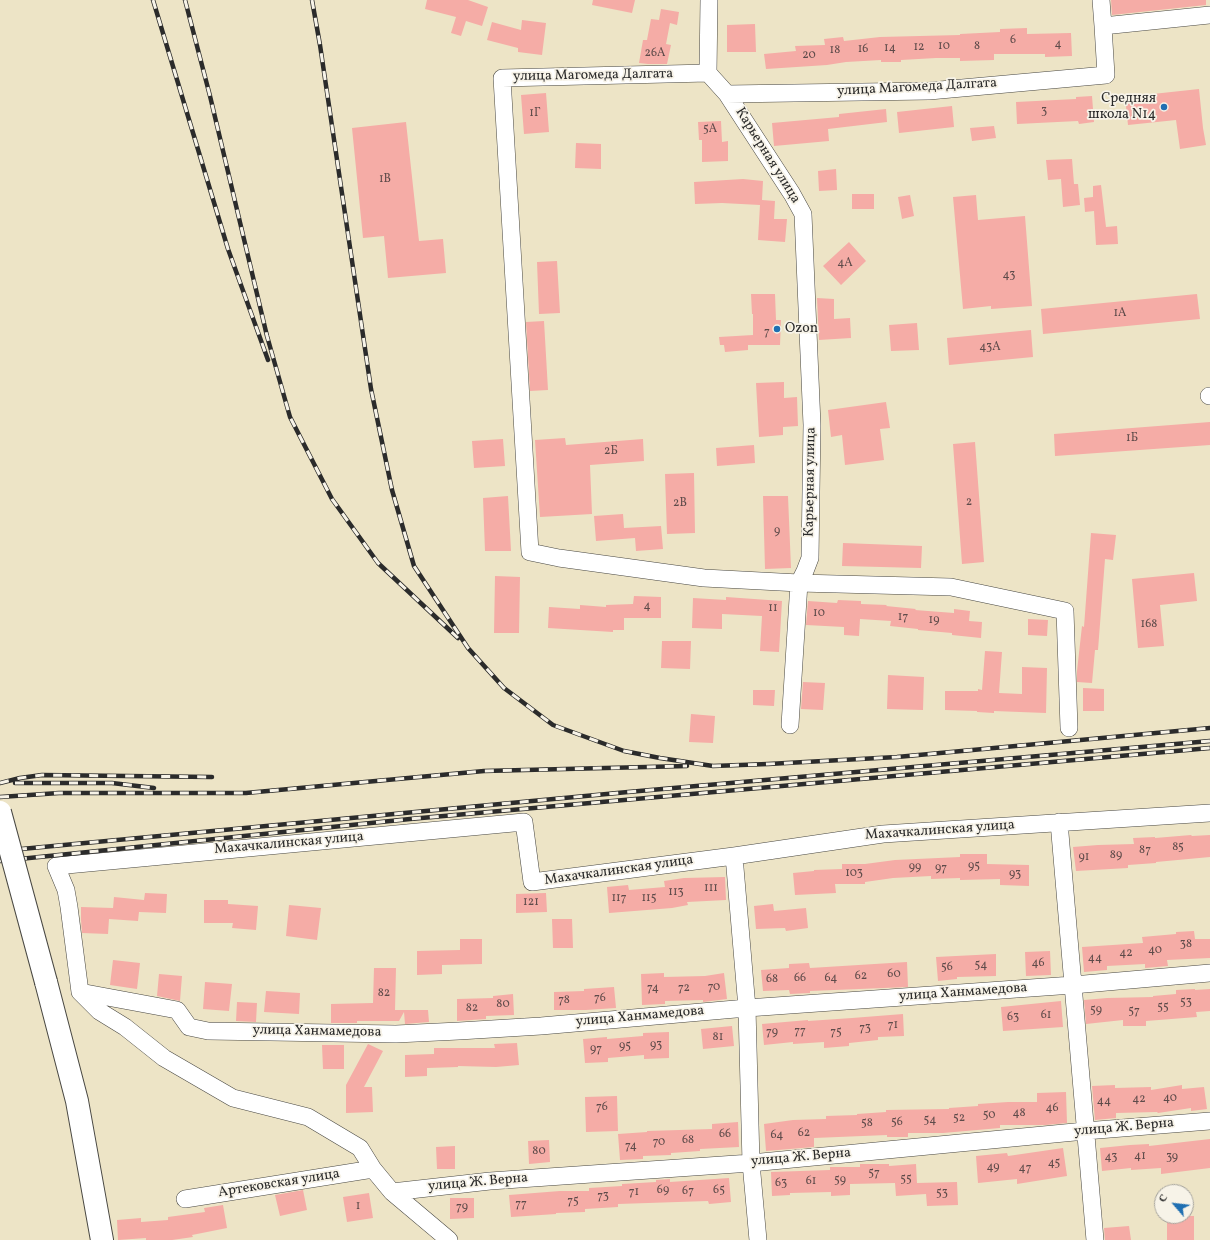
<!DOCTYPE html>
<meta charset="utf-8">
<style>
body{margin:0}
#map{position:relative;width:1210px;height:1240px;overflow:hidden;background:#ede4c6;font-family:Vollkorn,serif}
canvas{display:block}
.north{position:absolute;left:1154px;top:1184px;width:40px;height:40px;box-sizing:border-box;background:#f7f3e8;border:1px solid #a5a39c;border-radius:50%;rotate:298deg;font-size:11px;font-weight:700;line-height:16px;text-align:center;color:#2b2b2b}
.north::after{content:'';display:block;margin:auto;width:14px;height:18px;background:#1f6fb2;clip-path:polygon(50% 0,100% 100%,50% 72%,0 100%)}
</style>
<div id="map">
<canvas width="1210" height="1240"></canvas>
<div class="north">С</div>
</div>
<script>
const c = document.querySelector('canvas').getContext('2d');
c.lineJoin = 'round';
function fillPath(path, color) {
  c.fillStyle = color;
  c.fill(path, 'evenodd');
}
function trace(path, color, width, dash) {
  c.strokeStyle = color;
  c.lineWidth = width;
  c.lineCap = dash ? 'butt' : 'round';
  c.setLineDash(dash || []);
  c.stroke(path);
}
function drawText(font, color, halo, rows, align = 'center') {
  c.font = font + ' Vollkorn,serif';
  c.lineWidth = 3.5;
  c.setLineDash([]);
  c.textBaseline = 'middle';
  c.strokeStyle = halo;
  c.fillStyle = color;
  for (const [text, x, y, turn = 0] of rows) {
    c.save();
    c.translate(x, y);
    c.rotate((+turn || 0) * Math.PI / 180);
    c.textAlign = isNaN(turn) ? turn : align;
    if (halo) c.strokeText(text, 0, 0);
    c.fillText(text, 0, 0);
    c.restore();
  }
}
fillPath(new Path2D(`
 M427,0H468L488,7L482,26L466,21L461,36L451,33L456,17L425,9Z
 M593,0H635L632,13L592,5Z
 M1111,0H1206V5L1112,15Z
 M661,9L679,12L677,25L670,23L666,44L671,45L667,64H648L639,63L643,40H647L651,19L659,20Z
 M522,20L546,23L542,55L518,52V48L487,40L492,22L521,30Z
 M755,24L756,52H727V25Z
 M1027,28V34L1071,33L1072,56L1045,57V54H994V60L960,61V58H936L901,60V62H881V60L846,62L827,65L766,69L764,54L796,51L795,46L825,45L824,39L843,37L844,41L880,37L960,35V34L1000,32V29Z
 M1199,89L1203,128L1206,145L1180,149L1176,120L1128,125L1125,97Z
 M546,93L549,132L524,134L521,95Z
 M1092,96L1094,122L1079,124L1078,121L1017,124L1016,102L1076,99V97Z
 M952,106L954,127L899,133L897,112Z
 M886,109L887,122L828,129L829,141L774,146L772,123L839,117V114Z
 M721,121L722,142L728,141V161L702,162V140H699L698,122Z
 M406,122L419,241L443,239L446,273L388,278L384,236L363,238L352,128Z
 M994,126L996,138L972,141L970,128Z
 M576,143L601,144V169L575,168Z
 M1072,159L1074,184H1078L1080,205L1063,207L1061,179L1048,180L1046,160Z
 M836,169L837,190L819,191L818,171Z
 M743,179L763,181L762,200L775,201L774,219H787L785,242L758,240L760,205L722,203L695,204L694,182Z
 M1101,185L1106,227L1117,226L1118,244L1096,245L1094,211L1085,212L1084,198L1093,197V186Z
 M852,194H874V209H852Z
 M910,195L914,216L902,219L898,197Z
 M976,195L978,220L1025,216L1032,306L991,309V306L963,309L953,197Z
 M849,242L866,261L841,285L823,266Z
 M557,261L560,313L539,314L537,262Z
 M751,294H775L776,320H781L780,345H748V350L725,352L724,345H720L719,337L753,335V314H752Z
 M1197,294L1200,319L1043,334L1041,309Z
 M817,298L834,299V319L850,318L851,338L819,340Z
 M544,321L548,390L530,391L526,322Z
 M917,323L919,350L891,351L889,325Z
 M1031,330L1033,357L949,365L947,338Z
 M784,382V398L797,397L798,426L783,427V435L759,437L756,383Z
 M886,402L890,428L880,429L884,460L845,465L842,435L831,437L828,410Z
 M1210,422V445L1055,456L1054,434Z
 M565,438L566,445L643,439L644,461L590,465L592,514L540,517L535,440Z
 M503,439L505,466L474,468L472,441Z
 M975,442L984,562L962,564L953,444Z
 M754,445L755,463L717,466L716,448Z
 M694,473L695,533L667,534L665,474Z
 M508,496L511,551H485L483,498Z
 M763,496H788L791,568L765,569Z
 M623,514L624,528L661,526L663,549L636,551L635,538L596,541L594,516Z
 M1091,533L1116,535L1113,560L1105,559L1098,650H1095L1092,683L1077,682V671L1082,626L1084,627Z
 M843,543L922,546L921,568L842,566Z
 M1194,573L1197,601L1160,605L1164,646L1138,648L1132,579Z
 M495,576L520,577L519,633H494Z
 M634,596L661,597V618H624V630H613V632L548,628L549,607L580,609V605L606,607V605L633,604Z
 M726,597L782,601L779,652L760,651L762,616L722,614V629L692,628L693,598L726,600Z
 M838,600L861,601V604L887,605L886,606L916,609L915,610L954,613V609L970,611L969,621L982,622L981,638L952,635V633L918,630V629L890,626L891,621L860,619L859,636L844,635V627L806,625L808,601L837,603Z
 M1028,619L1048,620L1047,636L1028,635Z
 M662,641H691L690,669L661,668Z
 M985,651L1002,652L999,693L1022,694V667L1047,668L1046,713L994,711V713L977,712V711L945,710V691H978V689L982,690Z
 M888,675L924,677L923,710L887,709Z
 M803,682L825,683L823,710L801,709Z
 M1083,688L1104,689V711H1083Z
 M753,690H775L774,706L753,705Z
 M691,714L715,716L713,743L689,742Z
 M1191,835L1192,836L1210,835V857L1156,862V863L1128,865V868L1076,871L1073,847L1098,845L1134,844L1133,838L1155,837V838Z
 M960,854H987V864L1029,865V886L1000,885V879L960,880V878L931,879V876L893,878L865,882V884H835L836,893L795,895L793,873L814,871V870L842,869V864H865L895,860L960,857Z
 M725,877L726,900L687,902L688,905L672,908L609,913L607,887L628,885L629,890L665,887L664,881L684,878Z
 M145,893L167,894L166,913L139,912L138,921L109,919L108,934L82,933L81,920V907L113,908L114,897L144,900Z
 M546,893L547,912L516,913V894Z
 M204,900H228V904L258,906L256,930L232,928L233,923H204Z
 M773,904L774,911L806,908L808,928L786,931L785,928L756,929L754,906Z
 M289,905L321,908L317,940L286,936Z
 M552,919H572L573,948H553Z
 M1194,931L1195,939H1210V958L1167,960L1168,966L1145,968V964L1107,966V970L1084,972L1082,947L1143,943L1142,937L1176,934V932Z
 M460,939H482V964L442,965V974L417,975V951L460,950Z
 M1050,951L1051,975L1026,976L1025,952Z
 M996,954V976L957,977V979L938,981L936,957Z
 M113,960L140,963L137,989L110,985Z
 M907,962L908,987L810,991V993L790,994L789,990L763,991L761,970L789,968V964L809,963L810,968Z
 M374,968H396L395,1010H428L429,1022L405,1024L404,1012L399,1021H357V1023H331V1004L373,1003Z
 M664,973V977L705,976L724,973L727,999L703,1002V1000L665,1001V1004L642,1005L641,974Z
 M159,974L182,976L180,1001L157,996Z
 M205,982L232,984L229,1011L203,1009Z
 M614,987L616,1008L586,1010H554V992L584,991V989Z
 M1195,989V990L1210,989V1011L1196,1012L1197,1017L1146,1021V1026H1123V1020L1086,1024L1084,1000L1107,998L1153,997V996L1176,994V990Z
 M266,991L300,993L299,1014L264,1012Z
 M513,994L514,1015L486,1016V1019L457,1021V999L493,998V996Z
 M1061,1001L1063,1027L1003,1031L1001,1007Z
 M237,1002L257,1003L256,1022L236,1021Z
 M903,1014L904,1036L878,1037V1040L849,1043V1046L824,1048V1042L793,1044V1042L764,1045L762,1024L808,1020V1021L852,1018Z
 M732,1026L734,1046L703,1049L701,1029Z
 M669,1032V1058L644,1059V1055L608,1058V1062L585,1063L583,1039L607,1037V1039L643,1036V1033Z
 M517,1043L519,1065L496,1067L458,1066V1067L427,1068V1076L405,1077V1055L434,1054V1048H495L494,1044Z
 M368,1044L383,1051L364,1087H372L373,1112L346,1113V1085Z
 M322,1045H344V1069H323Z
 M1115,1085V1088L1151,1087V1090L1182,1085V1089L1204,1087L1207,1109L1191,1111V1108L1158,1113L1157,1112L1116,1113V1118L1095,1120L1092,1086Z
 M1066,1092L1067,1123L1045,1125H1000V1128L943,1133H908V1137H887V1135L814,1138V1147L766,1151L764,1124L793,1120L826,1119V1116L857,1115V1114L886,1112V1110L949,1109V1108L978,1106V1104L1008,1102H1037V1093Z
 M617,1096L618,1131L586,1132L585,1097Z
 M738,1122L739,1147L700,1149V1151L671,1153V1155L643,1156V1159L620,1160L618,1134L647,1132V1131L712,1129V1124Z
 M1210,1139V1168L1161,1174V1168L1131,1170V1168L1102,1171L1100,1148L1130,1145L1149,1144V1146Z
 M549,1140L550,1162L529,1164L528,1141Z
 M455,1146V1169H437L436,1147Z
 M1063,1148L1067,1176L1017,1184V1179L978,1183L976,1156L1007,1153L1008,1156Z
 M860,1164H889V1166L916,1164L917,1183L957,1182L958,1205L927,1206L926,1194L896,1196L895,1183L850,1184V1195L831,1196V1192L790,1193V1195L772,1196L771,1172L830,1170V1167H860Z
 M729,1178L731,1202L709,1204L708,1201L618,1204V1207L585,1209V1212L556,1213V1214L511,1217L509,1195L560,1191H589V1188L622,1186V1184L656,1182V1180L670,1179V1182Z
 M303,1190L307,1210L280,1216L275,1195Z
 M369,1193L373,1218L347,1222L343,1197Z
 M450,1198H474V1218L450,1219Z
 M223,1205L227,1228L192,1235L193,1237L172,1240H146V1238L118,1240L117,1220L141,1218V1222L168,1220V1217L205,1212L204,1208Z
 M1167,1216H1194V1240H1167Z
 M1129,1226L1131,1240H1105L1104,1228Z`), '#f5aca6');
const minor = new Path2D(`
 M709,0L708,73L727,94L792,194L803,214L812,425L810,558L805,571L799,583L790,725
 M1101,0L1103,26
 M708,73L502,78L530,552L559,558L704,578L799,583L951,587L1065,611L1069,728
 M727,94L929,91L1106,75L1103,26L1210,15
 M1209,396H1210
 M1059,822L1095,1240
 M734,856L747,1008L751,1163L758,1240
 M80,992L177,1010L189,1027L208,1031L396,1034L459,1031L541,1026L747,1008L1073,985L1210,973
 M392,1192L490,1181L751,1163L1085,1131L1210,1121
 M185,1199L373,1169
 M449,1240L392,1192L373,1169L360,1148L308,1117L233,1098L164,1058L125,1027L99,1011L80,992L69,907L66,890L56,866L524,822L532,882L734,856L883,834L1210,813`);
const major = new Path2D(`
 M46,982L77,1101L102,1240`);
trace(minor, '#484742', 18);
trace(major, '#484742', 24);
trace(minor, '#fff', 17);
trace(major, '#fff', 22);
const rail = new Path2D(`
 M153,0L228,249L268,360
 M185,0L210,96L267,336L290,417L332,499L378,563L458,638
 M312,0L320,45L371,389L392,490L414,566L468,648L504,688L553,725L624,751L660,758L713,766L768,764L897,757L1210,728
 M0,783L20,778L42,775L212,777
 M15,783H112L154,788
 M0,797L59,793H246L484,771L687,766
 M0,851L628,792L1210,741
 M0,861L410,819L1210,748`);
trace(rail, '#2b2b2b', 4.5);
trace(rail, '#f7f3e8', 3, [9]);
const majorBridge = new Path2D(`
 M0,812L46,982`);
trace(majorBridge, '#484742', 24, []);
trace(majorBridge, '#fff', 22);
for (const [x, y, r, color] of [
 [1164,107,4,"#1f6fb2"],
 [777,329,4,"#1f6fb2"]
]) {
  const dot = new Path2D();
  dot.arc(x, y, r, 0, 2 * Math.PI);
  c.fillStyle = color;
  c.fill(dot);
  trace(dot, '#f7f3e8', 1.5);
}
drawText('12px', '#5e4b4a', null, [
 ["6",1013,41],
 ["4",1058,45],
 ["10",944,47],
 ["8",977,47],
 ["12",919,48],
 ["14",890,49],
 ["16",863,50],
 ["18",835,51],
 ["26А",655,54],
 ["20",809,56],
 ["3",1044,112],
 ["1Г",535,114],
 ["5А",710,130],
 ["1В",385,180],
 ["4А",845,264],
 ["43",1009,276],
 ["1А",1120,314],
 ["7",767,333],
 ["43А",990,348],
 ["1Б",1132,439],
 ["2Б",611,452],
 ["2",969,503],
 ["2В",680,504],
 ["9",777,532],
 ["4",647,607],
 ["11",773,609],
 ["10",819,614],
 ["17",903,618],
 ["19",934,621],
 ["168",1149,625],
 ["85",1178,848],
 ["87",1145,851],
 ["89",1116,856],
 ["91",1084,858],
 ["95",974,867],
 ["99",915,868],
 ["97",941,869],
 ["103",854,874],
 ["93",1015,875],
 ["111",711,889],
 ["113",676,893],
 ["117",619,899],
 ["115",649,899],
 ["121",531,903],
 ["38",1186,945],
 ["40",1155,951],
 ["42",1126,954],
 ["44",1095,959],
 ["46",1038,964],
 ["54",981,966],
 ["56",947,968],
 ["60",894,975],
 ["62",861,977],
 ["66",800,979],
 ["64",831,979],
 ["68",772,980],
 ["70",714,988],
 ["74",653,989],
 ["72",684,989],
 ["82",384,994],
 ["76",600,999],
 ["78",564,1001],
 ["53",1186,1003],
 ["80",503,1005],
 ["55",1163,1008],
 ["82",472,1009],
 ["59",1096,1011],
 ["57",1134,1012],
 ["61",1046,1016],
 ["63",1013,1018],
 ["71",893,1026],
 ["73",865,1029],
 ["77",800,1032],
 ["79",772,1033],
 ["75",836,1033],
 ["81",718,1038],
 ["93",656,1046],
 ["95",625,1047],
 ["97",596,1050],
 ["40",1170,1099],
 ["42",1139,1100],
 ["44",1104,1102],
 ["76",602,1108],
 ["46",1052,1109],
 ["48",1019,1114],
 ["50",989,1116],
 ["52",959,1119],
 ["54",930,1121],
 ["56",897,1123],
 ["58",867,1124],
 ["62",804,1134],
 ["66",725,1135],
 ["64",777,1136],
 ["68",688,1141],
 ["70",659,1143],
 ["74",631,1147],
 ["80",539,1152],
 ["41",1140,1157],
 ["43",1111,1158],
 ["39",1172,1158],
 ["45",1054,1164],
 ["49",993,1168],
 ["47",1025,1169],
 ["57",874,1174],
 ["55",906,1180],
 ["59",840,1181],
 ["61",811,1182],
 ["63",781,1184],
 ["69",663,1191],
 ["65",719,1191],
 ["67",688,1192],
 ["71",634,1193],
 ["53",942,1194],
 ["73",603,1197],
 ["75",573,1202],
 ["77",521,1205],
 ["1",358,1207],
 ["79",462,1208]
]);
drawText('14px', '#2b2b2b', '#f7f3e8', [
 ["улица Магомеда Далгата",593,76,-1],
 ["улица Магомеда Далгата",917,88,-3],
 ["Карьерная улица",767,156,58],
 ["Карьерная улица",811,482,-89],
 ["Махачкалинская улица",940,831,-4],
 ["Махачкалинская улица",289,844,-5],
 ["Махачкалинская улица",619,871,-8],
 ["улица Ханмамедова",963,993,-4],
 ["улица Ханмамедова",640,1017,-5],
 ["улица Ханмамедова",317,1032,1],
 ["улица Ж. Верна",1124,1128,-5],
 ["улица Ж. Верна",801,1158,-5],
 ["улица Ж. Верна",478,1183,-5],
 ["Артековская улица",279,1184,-9]
]);
drawText('14px', '#2b2b2b', '#f7f3e8', [
 ["Средняя",1156,99],
 ["школа N14",1156,115],
 ["Ozon",785,329,"left"]
], 'right');
</script>
